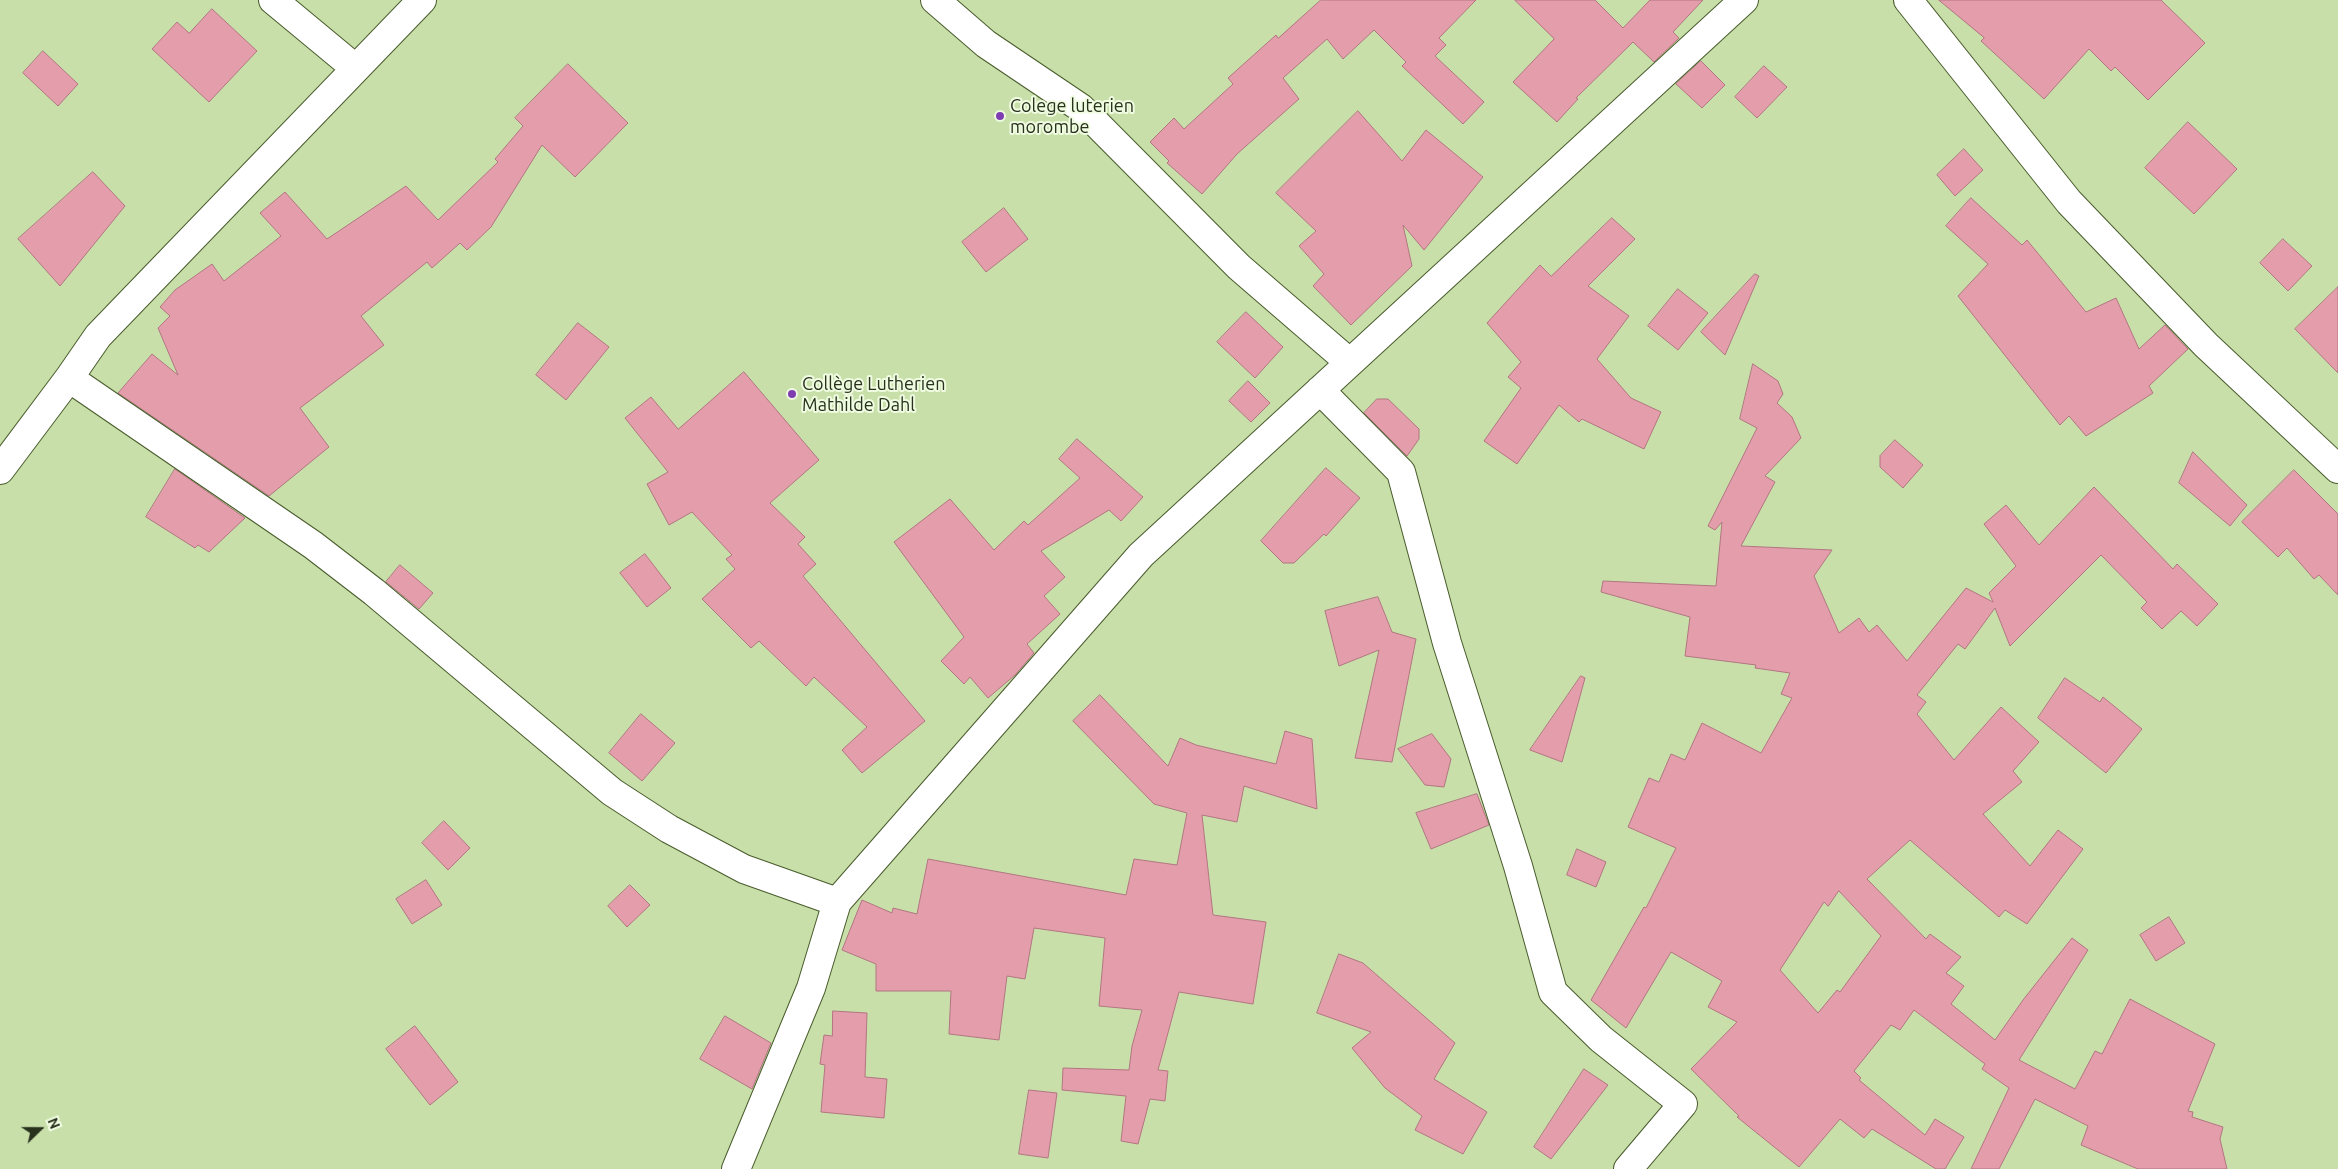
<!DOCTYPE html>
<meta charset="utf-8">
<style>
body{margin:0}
#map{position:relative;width:2338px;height:1169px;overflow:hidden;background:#c8dfaa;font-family:Ubuntu,sans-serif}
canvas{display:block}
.north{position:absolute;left:15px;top:1104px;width:50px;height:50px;-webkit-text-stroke:4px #f0fce1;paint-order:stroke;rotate:68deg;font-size:14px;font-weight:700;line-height:20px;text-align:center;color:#28311c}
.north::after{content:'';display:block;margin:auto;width:18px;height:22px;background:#28311c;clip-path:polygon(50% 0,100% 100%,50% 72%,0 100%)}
</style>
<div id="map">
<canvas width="2338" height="1169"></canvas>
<div class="north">N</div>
</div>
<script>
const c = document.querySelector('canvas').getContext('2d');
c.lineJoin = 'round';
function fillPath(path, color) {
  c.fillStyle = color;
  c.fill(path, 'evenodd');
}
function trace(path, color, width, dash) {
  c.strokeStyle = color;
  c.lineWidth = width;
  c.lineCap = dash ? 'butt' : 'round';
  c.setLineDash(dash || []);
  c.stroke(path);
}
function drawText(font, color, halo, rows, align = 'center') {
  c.font = font + ' Ubuntu,sans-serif';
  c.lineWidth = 4;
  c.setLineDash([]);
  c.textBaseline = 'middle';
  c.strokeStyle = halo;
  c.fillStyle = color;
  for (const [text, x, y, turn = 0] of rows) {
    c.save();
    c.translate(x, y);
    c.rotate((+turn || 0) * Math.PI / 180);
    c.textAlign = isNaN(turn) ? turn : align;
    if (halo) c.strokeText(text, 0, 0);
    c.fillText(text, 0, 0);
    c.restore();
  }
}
const building = new Path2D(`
 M1321,0H1476L1439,38L1446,45L1435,56L1484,102L1463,124L1402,66L1406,62L1374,30L1343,59L1327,39L1283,78L1299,99L1237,154L1202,194L1167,163L1169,161L1150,142L1174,118L1184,129L1233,84L1228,78L1276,35L1278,38Z
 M1515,0H1595L1623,28L1650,0H1703L1673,32L1679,38L1654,62L1633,42L1576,98L1578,99L1557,122L1513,82L1554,39Z
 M1939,0H2161L2205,43L2148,100L2115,67L2111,71L2089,49L2044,99L1981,41L1984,38Z
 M212,9L257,51L209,102L152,49L177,22L189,33Z
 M43,51L78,84L58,106L23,73Z
 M1701,61L1725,85L1702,108L1676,84Z
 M568,64L628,123L575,177L542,145L491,227L467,250L460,243L432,268L427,262L361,316L384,345L300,408L329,447L269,496L118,393L152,354L178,375L158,328L170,316L160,307L175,290L212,264L224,281L281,236L260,213L285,192L327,239L406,186L438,220L498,162L495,159L523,126L515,118Z
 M1764,66L1787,87L1757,118L1735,97Z
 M1358,111L1402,161L1426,130L1483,177L1424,250L1403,225L1412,266L1351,325L1313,286L1324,274L1299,246L1316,231L1276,193Z
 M2188,122L2237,169L2194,214L2145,168Z
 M1964,149L1983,170L1955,196L1937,175Z
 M93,172L125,206L60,286L18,239Z
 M1971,198L2022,245L2027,240L2086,312L2116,298L2139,349L2165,325L2188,349L2149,386L2153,393L2086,436L2069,416L2060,425L1958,296L1988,264L1946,226Z
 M1004,208L1028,239L986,272L962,242Z
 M1612,218L1635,239L1588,286L1629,316L1597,359L1631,398L1661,412L1644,449L1582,419L1579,422L1559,405L1517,464L1484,441L1521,388L1508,377L1521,362L1487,323L1540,265L1551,276Z
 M2283,239L2312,266L2288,291L2260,263Z
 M1755,274L1759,276L1725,355L1701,332Z
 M2338,287V373L2295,329Z
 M1678,289L1708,313L1678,350L1648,326Z
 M1246,312L1283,347L1255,378L1217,342Z
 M578,323L609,347L566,400L536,375Z
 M1753,364L1778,381L1783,394L1777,403L1792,417L1801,438L1765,476L1775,482L1741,546L1832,550L1814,576L1839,633L1859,618L1869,632L1877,625L1907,661L1966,588L1993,602L1989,593L2016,566L1984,524L2006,505L2039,545L2094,487L2173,569L2177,564L2218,604L2197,626L2181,611L2162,629L2141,608L2147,602L2101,555L2010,646L1995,608L1965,649L1958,644L1917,695L1926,702L1917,714L1954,760L2001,707L2039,742L2013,771L2022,782L1983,814L2030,866L2058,830L2083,849L2027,924L2005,910L1999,917L1910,840L1867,879L1926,939L1930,934L1961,957L1946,973L1964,986L1951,1004L1995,1040L2023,1000L2072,938L2088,950L2019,1060L2075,1089L2095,1051L2102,1054L2130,999L2215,1044L2188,1111L2193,1112L2192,1117L2223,1127L2220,1139L2227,1169H2138L2081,1145L2088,1126L2035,1099L1999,1169H1971L2009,1088L1982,1069L1985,1064L1914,1010L1900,1030L1891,1025L1854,1071L1861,1078L1859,1080L1925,1135L1935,1119L1964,1137L1945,1169H1936L1872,1129L1864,1138L1840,1119L1799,1167L1737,1117L1739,1116L1691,1069L1737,1022L1708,1007L1722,981L1671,952L1626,1028L1591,1000L1644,907L1646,908L1676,848L1628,827L1649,778L1659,782L1671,754L1685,760L1702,723L1761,753L1792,698L1781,694L1790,673L1755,668L1756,665L1685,656L1690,617L1601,592L1603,581L1716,586L1722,522L1715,530L1708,526L1757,428L1740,419ZM1839,891L1881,936L1840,992L1837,990L1818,1013L1780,970L1824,902L1828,906Z
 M744,372L819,460L770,503L805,537L798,544L816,564L803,576L925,721L862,773L842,750L867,727L814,677L806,686L759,641L751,648L702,599L735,569L726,559L732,555L692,512L669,525L647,484L668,472L625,418L651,397L678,429Z
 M1248,381L1270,403L1251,422L1229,401Z
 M1377,399H1388L1419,429V439L1407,456L1364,413Z
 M1077,439L1143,497L1121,521L1109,510L1041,551L1065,577L1044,596L1060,614L1027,644L1034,653L1015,675L988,698L970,677L964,684L941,661L964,637L894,542L950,499L994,550L1024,521L1028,525L1080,478L1059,459Z
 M1895,440L1923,465L1903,488L1880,467V456Z
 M2193,452L2247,505L2230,526L2179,483Z
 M1326,468L1360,498L1326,536L1324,534L1294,563H1283L1261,541Z
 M175,469L245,518L209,552L198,545L195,548L146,517Z
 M2294,470L2338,514V595L2319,575L2314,579L2287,548L2278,557L2242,522Z
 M645,554L671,588L647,607L620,573Z
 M400,565L433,593L419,609L386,582Z
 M1378,597L1392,632L1416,639L1392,762L1355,758L1379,650L1339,666L1325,611Z
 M1581,676L1585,678L1562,762L1530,750Z
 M2065,678L2100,702L2103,697L2142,729L2106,773L2038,718Z
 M1100,695L1168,766L1180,738L1196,745L1276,764L1285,731L1312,739L1317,809L1244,786L1237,822L1202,815L1213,915L1266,922L1253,1004L1179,992L1158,1070L1168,1071L1165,1101L1150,1099L1138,1144L1121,1141L1126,1096L1062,1090L1063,1068L1129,1070L1132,1046L1142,1010L1099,1006L1105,938L1034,928L1025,979L1007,976L999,1040L949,1034L951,991H876V964L842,950L862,900L892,913L893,908L917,914L928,859L1126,895L1134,859L1177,865L1187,813L1154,804L1073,721Z
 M641,714L675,743L642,781L609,753Z
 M1432,734L1451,759L1444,787L1425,785L1398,749Z
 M1477,794L1489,825L1431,849L1416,813Z
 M444,821L470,848L448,870L422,843Z
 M1577,849L1606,862L1596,887L1567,875Z
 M426,880L442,905L412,924L396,899Z
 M630,885L650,905L627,927L608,906Z
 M2169,917L2185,943L2156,961L2140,935Z
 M1339,954L1363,963L1455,1043L1434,1079L1487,1112L1463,1154L1415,1130L1422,1116L1385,1088L1352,1048L1371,1032L1317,1013Z
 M833,1011L867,1013L865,1077L887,1079L884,1118L821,1112L825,1065L820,1064L824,1035L832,1036Z
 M725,1016L771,1043L752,1089L700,1059Z
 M415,1026L458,1082L430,1105L386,1049Z
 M1584,1069L1608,1085L1551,1159L1534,1147Z
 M1029,1090L1057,1093L1048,1158L1019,1154Z`);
fillPath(building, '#e49daa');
trace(building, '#b17681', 1);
const street = new Path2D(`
 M273,0L355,68
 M935,0L986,44L1081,108L1239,267L1349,362
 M1908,0L2069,202L2206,345L2338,469
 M69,378L313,545L374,592L612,792L669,829L744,869L837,902
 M1320,390L1401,472L1447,643L1518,866L1553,992L1601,1039L1683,1104L1628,1169
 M0,470L69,378L98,336L422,0
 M736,1169L811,988L837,902L1141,555L1744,0`);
trace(street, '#495c2c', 30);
trace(street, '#fff', 28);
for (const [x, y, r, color] of [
 [1000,116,5,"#7f3db2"],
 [792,394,5,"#7f3db2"]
]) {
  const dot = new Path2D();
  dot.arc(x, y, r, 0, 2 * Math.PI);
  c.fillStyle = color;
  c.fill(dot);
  trace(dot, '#f0fce1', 2);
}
drawText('18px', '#28311c', '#f0fce1', [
 ["Colege luterien",1010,106],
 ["morombe",1010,127],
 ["Collège Lutherien",802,384],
 ["Mathilde Dahl",802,405]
], 'left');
</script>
